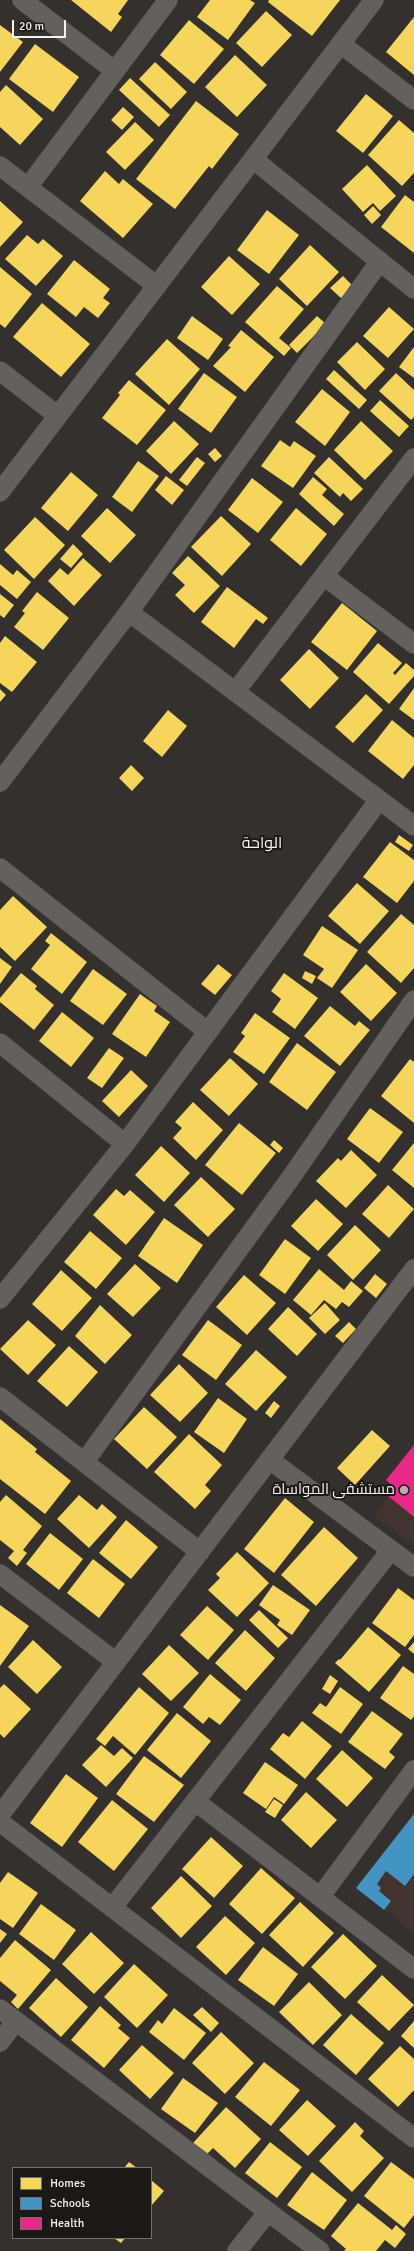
<!DOCTYPE html>
<meta charset="utf-8">
<style>
body{margin:0}
#map{position:relative;width:414px;height:2251px;overflow:hidden;background:#33302e;font-family:Signika,sans-serif}
canvas{display:block}
.legend{position:absolute;left:12px;top:2167px;width:140px;height:72px;box-sizing:border-box;background:#1b1816;border:1px solid #736f6d;margin:0;padding:5px 7px;list-style:none;font-size:12px;color:#f7f2f0}
.legend li{display:flex;align-items:center;gap:8px;height:20px}
.legend b{width:20px;border:1px solid #736f6d}
.scale{position:absolute;left:12px;top:20px;width:54px;height:18px;box-sizing:border-box;border:2px solid #f7f2f0;border-top:0;padding-left:5px;font-size:12px;line-height:14px;white-space:nowrap;color:#f7f2f0;-webkit-text-stroke:3px #1b1816;paint-order:stroke}
</style>
<div id="map">
<canvas width="414" height="2251"></canvas>
<ul class="legend">
<li><b style="height:11px;background:#f6d55c"></b>Homes</li>
<li><b style="height:11px;background:#4393c3"></b>Schools</li>
<li><b style="height:11px;background:#e7298a"></b>Health</li>
</ul>
<div class="scale">20 m</div>
</div>
<script>
const c = document.querySelector('canvas').getContext('2d');
c.lineJoin = 'round';
function fillPath(path, color) {
  c.fillStyle = color;
  c.fill(path, 'evenodd');
}
function trace(path, color, width, dash) {
  c.strokeStyle = color;
  c.lineWidth = width;
  c.lineCap = dash ? 'butt' : 'round';
  c.setLineDash(dash || []);
  c.stroke(path);
}
function drawText(font, color, halo, rows, align = 'center') {
  c.font = font + ' Signika,Cairo,sans-serif';
  c.lineWidth = 4;
  c.setLineDash([]);
  c.textBaseline = 'middle';
  c.strokeStyle = halo;
  c.fillStyle = color;
  for (const [text, x, y, turn = 0] of rows) {
    c.save();
    c.translate(x, y);
    c.rotate((+turn || 0) * Math.PI / 180);
    c.textAlign = isNaN(turn) ? turn : align;
    if (halo) c.strokeText(text, 0, 0);
    c.fillText(text, 0, 0);
    c.restore();
  }
}
fillPath(new Path2D(`
 M414,1464V1546L374,1516Z
 M414,1812V1933L357,1888Z`), '#41342f');
fillPath(new Path2D(`
 M71,0H128L118,14L122,17L111,32Z
 M210,0H250L255,3L228,40L197,17Z
 M269,0H340L312,36L268,2Z
 M266,11L292,35L262,67L236,43Z
 M414,17V75L386,52Z
 M189,20L224,49L194,84L160,55Z
 M0,25L23,42L0,72Z
 M35,44L79,77L53,112L9,79Z
 M235,55L267,85L237,117L205,87Z
 M155,62L187,92L171,109L139,79Z
 M130,78L170,115L159,127L119,90Z
 M6,85L43,119L20,145L0,127V92Z
 M366,94L393,116L363,153L336,131Z
 M196,101L239,134L212,169L209,166L175,209L136,179Z
 M123,107L134,117L122,130L111,120Z
 M399,120L414,133V173L402,186L368,155Z
 M135,122L154,140L125,170L106,152Z
 M367,165L396,196L380,211L373,203L363,212L342,189Z
 M105,171L119,184L123,179L153,204L123,238L80,201Z
 M405,195L414,202V253L381,227Z
 M0,201L23,222L0,247Z
 M373,206L381,215L372,224L364,215Z
 M267,210L299,235L269,274L237,250Z
 M27,235L38,244L43,239L63,256L36,286L5,259Z
 M310,245L339,272L307,306L279,279Z
 M229,256L260,284L232,315L201,287Z
 M74,260L110,289L103,298L110,303L98,318L84,307L76,317L47,294Z
 M0,267L32,294L5,328L0,324Z
 M343,276L353,286L341,298L330,288Z
 M277,286L304,309L279,338L291,348L284,356L245,322Z
 M42,303L90,344L61,377L13,337Z
 M389,307L414,329L388,358L363,336Z
 M192,316L223,339L208,360L177,338Z
 M317,316L326,324L297,353L289,345Z
 M241,330L274,357L245,392L213,366L231,347L228,346Z
 M167,339L200,369L169,405L135,374Z
 M357,342L385,369L365,390L337,362Z
 M414,347V378L399,367Z
 M334,370L367,400L359,409L326,379Z
 M204,373L237,397L211,433L178,409Z
 M396,373L414,390V417L411,420L379,391Z
 M129,380L166,410L137,445L102,418L120,395L118,393Z
 M322,389L350,412L325,446L295,422Z
 M380,400L409,426L399,437L370,411Z
 M174,421L199,444L171,474L146,451Z
 M361,421L393,451L365,480L334,450Z
 M280,440L290,447L294,441L316,456L293,488L261,466Z
 M215,448L222,456L215,462L208,454Z
 M197,457L205,463L187,486L179,480Z
 M329,457L363,489L351,501L343,493L340,497L314,473Z
 M138,461L159,476L132,512L112,497Z
 M71,472L98,495L68,531L41,508Z
 M166,476L184,490L172,505L155,490Z
 M313,477L327,489L322,495L344,514L334,526L299,494Z
 M252,478L283,502L258,533L228,510Z
 M107,508L136,535L110,563L81,536Z
 M296,508L327,534L301,566L270,540Z
 M221,516L251,544L222,576L191,547Z
 M35,517L65,545L34,579L4,550Z
 M73,544L83,554L71,568L60,559Z
 M188,556L220,586L194,613L175,595L185,585L172,573Z
 M83,558L102,575L74,606L48,581L60,568L68,575Z
 M0,564L13,575L17,570L31,582L17,599L0,585Z
 M227,587L268,618L263,624L256,619L234,648L201,622Z
 M37,592L69,618L43,650L14,627L25,613L22,611Z
 M0,594L14,605L4,618L0,615Z
 M342,603L377,631L347,670L311,642Z
 M5,636L37,662L12,692L0,683V643Z
 M378,643L402,663L393,673L395,675L406,663L414,670V676L389,704L353,672Z
 M309,649L339,678L310,709L280,680Z
 M414,688V720L399,709Z
 M0,689L6,695L0,702Z
 M366,694L383,710L353,743L335,727Z
 M168,710L187,726L162,757L143,741Z
 M392,720L414,738V765L403,779L368,751Z
 M131,765L144,778L132,791L119,778Z
 M399,835L413,845L409,851L395,842Z
 M390,842L414,860V881L397,903L363,877Z
 M357,883L389,911L360,944L328,916Z
 M13,896L47,927L15,961L0,947V910Z
 M401,914L414,925V968L401,983L367,952Z
 M322,926L358,950L332,988L317,978L324,969L303,955Z
 M51,933L87,962L62,994L31,969L50,945L45,941Z
 M0,958L12,967L0,984Z
 M218,964L232,975L215,995L201,984Z
 M366,964L397,993L371,1021L340,992Z
 M93,969L127,994L103,1025L70,1001Z
 M305,971L316,976L312,984L302,978Z
 M21,973L37,986L35,989L54,1005L34,1030L0,1002V998Z
 M284,973L318,998L295,1029L272,1012L281,999L271,991Z
 M140,994L157,1006L154,1011L170,1022L146,1057L112,1034Z
 M330,1006L355,1026L359,1021L370,1030L340,1066L304,1036Z
 M62,1012L94,1038L71,1067L39,1041Z
 M255,1013L290,1038L264,1074L233,1052L245,1036L241,1033Z
 M297,1043L336,1072L307,1110L269,1082Z
 M109,1048L124,1058L102,1088L87,1078Z
 M230,1058L258,1084L229,1116L200,1090Z
 M410,1059L414,1062V1123L381,1096Z
 M131,1070L148,1086L119,1117L102,1101Z
 M193,1102L223,1130L196,1160L173,1138L182,1128L175,1122Z
 M370,1108L403,1132L379,1163L347,1139Z
 M239,1123L276,1153L242,1195L205,1165Z
 M274,1140L283,1148L279,1153L270,1145Z
 M414,1143V1188L392,1170Z
 M161,1146L190,1173L164,1202L135,1175Z
 M351,1150L377,1175L346,1208L316,1181L338,1158L341,1161Z
 M201,1177L235,1209L208,1237L174,1205Z
 M388,1185L414,1209L389,1238L362,1214Z
 M116,1189L124,1196L130,1190L155,1212L126,1245L93,1215Z
 M316,1199L343,1224L318,1251L291,1226Z
 M164,1218L203,1245L177,1283L138,1256Z
 M355,1225L381,1250L353,1280L327,1255Z
 M90,1231L122,1258L96,1289L64,1262Z
 M285,1239L311,1258L285,1294L259,1275Z
 M135,1264L161,1288L133,1317L107,1294Z
 M319,1269L344,1290L351,1281L363,1291L349,1307L342,1302L336,1309L324,1300L311,1315L293,1300Z
 M61,1270L92,1298L62,1331L32,1304Z
 M375,1274L387,1284L376,1298L364,1288Z
 M244,1275L276,1303L247,1335L216,1307Z
 M325,1303L340,1320L325,1334L309,1318Z
 M100,1305L132,1335L105,1364L75,1336Z
 M288,1307L317,1334L297,1356L268,1329Z
 M28,1320L56,1345L28,1375L0,1349Z
 M208,1320L242,1345L216,1380L182,1355Z
 M349,1322L356,1329L343,1343L335,1336Z
 M69,1346L98,1372L67,1407L37,1381Z
 M256,1350L287,1377L256,1411L225,1384Z
 M179,1364L208,1393L180,1422L150,1395Z
 M218,1398L247,1419L224,1453L194,1432Z
 M274,1401L280,1406L271,1418L265,1413Z
 M144,1407L177,1437L147,1469L114,1439Z
 M0,1419L37,1449L35,1452L71,1481L45,1514L0,1479Z
 M372,1430L390,1446L355,1485L337,1468Z
 M189,1434L222,1465L205,1485L211,1491L195,1509L154,1472Z
 M6,1495L42,1526L23,1550L27,1553L17,1566L8,1558L14,1551L0,1540V1502Z
 M79,1495L97,1510L102,1504L117,1517L89,1548L57,1519Z
 M285,1498L314,1522L274,1573L244,1549Z
 M126,1520L158,1547L131,1579L99,1553Z
 M324,1527L358,1558L316,1606L281,1575Z
 M50,1533L83,1559L59,1590L26,1564Z
 M237,1552L269,1583L237,1617L208,1590L220,1578L216,1574Z
 M93,1559L125,1584L99,1618L67,1593Z
 M273,1585L310,1610L292,1635L277,1625L280,1620L259,1605Z
 M398,1588L414,1600V1635L405,1647L372,1623Z
 M0,1605L29,1626L0,1666Z
 M207,1606L234,1630L208,1660L180,1635Z
 M259,1610L288,1638L278,1648L249,1620Z
 M368,1627L401,1655L369,1692L335,1663L339,1659L340,1660Z
 M245,1630L275,1658L246,1691L215,1663Z
 M33,1640L62,1667L37,1694L8,1667Z
 M414,1642V1654L408,1649Z
 M169,1645L199,1673L171,1701L142,1674Z
 M403,1666L414,1674V1716L411,1720L380,1698Z
 M210,1674L241,1700L220,1725L209,1717L203,1724L183,1707Z
 M330,1675L338,1681L330,1694L322,1689Z
 M4,1684L31,1709L4,1738L0,1734V1688Z
 M139,1687L169,1713L135,1755L113,1736L105,1746L96,1739Z
 M340,1687L363,1704L341,1734L312,1713L320,1703L326,1707Z
 M372,1711L403,1734L389,1752L395,1757L385,1769L348,1742Z
 M177,1713L211,1741L181,1778L147,1750Z
 M302,1721L332,1746L305,1779L270,1749L283,1733L289,1737Z
 M101,1745L114,1756L122,1748L133,1758L106,1787L82,1765Z
 M342,1750L373,1778L347,1807L316,1779Z
 M144,1756L184,1785L154,1822L116,1794Z
 M265,1762L298,1785L284,1804L274,1797L266,1809L243,1793Z
 M66,1774L98,1798L62,1847L30,1823Z
 M306,1792L337,1820L311,1848L281,1820Z
 M274,1799L283,1805L275,1818L265,1812Z
 M112,1800L148,1829L114,1871L78,1842Z
 M211,1837L243,1866L214,1898L182,1869Z
 M261,1868L295,1898L262,1934L229,1904Z
 M8,1872L38,1893L13,1928L0,1919V1883Z
 M181,1876L212,1906L181,1938L151,1908Z
 M300,1902L334,1933L303,1967L269,1935Z
 M41,1904L76,1930L54,1960L19,1934Z
 M225,1916L255,1943L226,1975L196,1947Z
 M0,1929L7,1934L0,1943Z
 M91,1932L124,1963L94,1994L62,1964Z
 M343,1934L377,1966L345,1999L311,1967Z
 M15,1940L51,1970L18,2009L11,2002L17,1995L0,1981V1958Z
 M263,1947L298,1974L274,2006L238,1980Z
 M134,1964L168,1995L137,2028L104,1997Z
 M382,1975L414,2005L389,2031L357,2002Z
 M56,1978L88,2007L61,2037L29,2008Z
 M309,1982L342,2015L313,2045L279,2012Z
 M100,2006L121,2025L118,2028L130,2038L104,2068L71,2040Z
 M202,2007L219,2023L211,2032L193,2015Z
 M174,2008L206,2033L184,2060L149,2032L158,2020L162,2024Z
 M351,2014L384,2043L356,2075L323,2045Z
 M414,2021V2048L401,2036Z
 M221,2032L254,2063L225,2094L192,2063Z
 M142,2045L174,2073L150,2099L119,2070Z
 M400,2046L414,2059V2090L398,2107L368,2079Z
 M264,2062L300,2090L271,2126L235,2097Z
 M183,2078L218,2103L195,2133L161,2109Z
 M307,2100L336,2126L308,2156L279,2130Z
 M226,2107L261,2139L235,2168L213,2148L206,2155L193,2143Z
 M355,2122L364,2131L360,2136L384,2158L352,2192L319,2161Z
 M270,2142L302,2167L277,2198L245,2173Z
 M129,2162L137,2168H124Z
 M391,2162L414,2179V2215L404,2228L364,2196Z
 M312,2172L347,2200L324,2230L287,2205Z
 M151,2180L164,2191L151,2206Z
 M358,2203L392,2230L396,2225L406,2234L395,2248L385,2240L376,2251H344L346,2249L331,2236Z
 M114,2238H125L121,2243Z`), '#f6d55c');
fillPath(new Path2D(`
 M414,1814V1874L405,1886L386,1871L377,1884L381,1888L379,1891L391,1901L384,1910L356,1888Z`), '#4393c3');
fillPath(new Path2D(`
 M414,1445V1517L388,1496L394,1487L386,1480Z`), '#e7298a');
const street = new Path2D(`
 M22,0L115,71
 M341,44L414,100
 M253,159L414,289
 M0,166L157,286
 M28,187L168,0
 M0,371L58,416
 M0,492L374,0
 M324,576L414,644
 M129,612L414,826
 M235,692L414,458
 M0,782L129,612L380,261
 M0,868L208,1032
 M0,1043L125,1144
 M0,1299L125,1144L379,800
 M0,1397L200,1552
 M270,1460L414,1567
 M85,1461L292,1176L414,1000
 M0,1574L116,1662
 M195,1801L414,1969
 M0,1815L414,1269
 M0,1822L414,2138
 M320,1897L414,1770
 M112,1908L391,1550
 M0,2009L320,2251
 M0,2042L16,2021
 M237,2251L268,2212`);
trace(street, '#504c4a', 20);
trace(street, '#63605e', 19);
for (const [x, y, r, color] of [
 [404,1490,5,"#b2aeac"]
]) {
  const dot = new Path2D();
  dot.arc(x, y, r, 0, 2 * Math.PI);
  c.fillStyle = color;
  c.fill(dot);
  trace(dot, '#1b1816', 1.5);
}
drawText('15px', '#f7f2f0', '#1b1816', [
 ["مستشفى المواساة",395,1490]
], 'right');
drawText('16px', '#f7f2f0', '#1b1816', [
 ["الواحة",262,844]
]);
</script>
